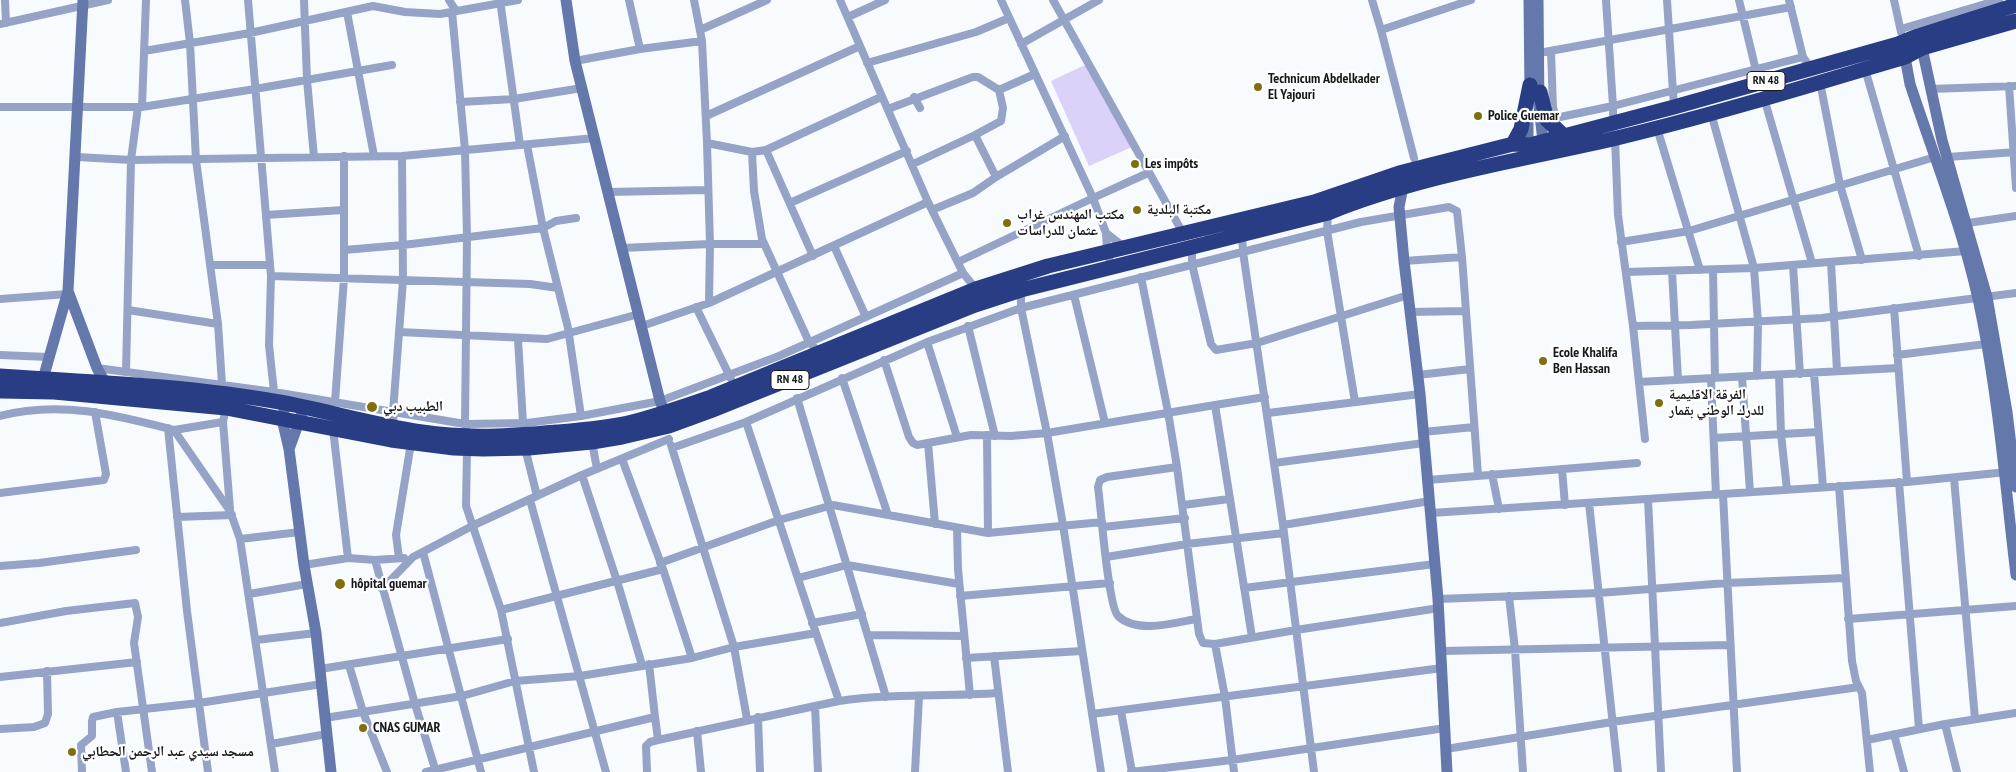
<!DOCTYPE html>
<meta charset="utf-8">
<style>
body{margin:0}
canvas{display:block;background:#f8fbfe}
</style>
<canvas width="2016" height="772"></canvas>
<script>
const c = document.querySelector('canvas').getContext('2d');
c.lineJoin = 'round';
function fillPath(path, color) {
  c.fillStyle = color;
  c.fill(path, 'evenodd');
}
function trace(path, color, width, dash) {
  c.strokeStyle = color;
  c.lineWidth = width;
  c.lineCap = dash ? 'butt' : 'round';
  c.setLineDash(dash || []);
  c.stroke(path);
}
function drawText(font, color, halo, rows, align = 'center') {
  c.font = font + ' "PT Sans Narrow","Noto Naskh Arabic",sans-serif';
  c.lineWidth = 4.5;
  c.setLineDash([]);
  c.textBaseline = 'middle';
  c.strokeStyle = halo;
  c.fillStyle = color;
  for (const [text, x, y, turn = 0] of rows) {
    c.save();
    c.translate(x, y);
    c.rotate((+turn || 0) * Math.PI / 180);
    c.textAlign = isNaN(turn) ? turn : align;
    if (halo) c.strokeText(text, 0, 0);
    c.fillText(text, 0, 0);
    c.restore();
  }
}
fillPath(new Path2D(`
 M1087,64L1132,147L1089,166L1051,81Z`), '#dbd1f9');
trace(new Path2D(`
 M5,0L6,23
 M185,0L190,43L196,160L218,324L222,384L224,388
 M248,0L271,276L269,345L274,392
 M304,0L307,80L314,157
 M449,0L456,11
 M500,0L520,145
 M629,0L640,49
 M694,0L702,41L707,143L752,152L766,150L881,97
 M840,0L928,202L963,273L976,289
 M1001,0L1093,198L1106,233L1107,251L1112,268
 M1053,0L1184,235
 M1372,0L1381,30
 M1606,0L1613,106V124
 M1667,0L1674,107
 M1739,0L1759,83
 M1789,0L1803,57L1812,70
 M1894,0L1901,32
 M347,12L374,156
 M452,12L465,150L467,238L465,424L466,429
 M848,17L885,0
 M0,24L108,0
 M1901,29L1999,0
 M700,30L767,0
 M1021,44L1099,0
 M144,51L250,33L373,6L405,12L440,14L518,0
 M1551,51L1553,108L1556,116L1560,117L1613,106L1803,57
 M1539,53L1791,7
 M575,61L640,49L702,41
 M867,63L976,32L1009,18
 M1865,69L1919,256
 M1820,82L1840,185L1862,260
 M2009,86L2016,188
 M1930,89L2016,86
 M999,90L1035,74
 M914,97L920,108
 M1764,98L1812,263
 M460,102L514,99L582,88
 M0,107H142L255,89L392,65
 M142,107L146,0
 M888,109L973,77H978L999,90L1003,108L1001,121L975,135L913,164
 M1711,113L1754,268L1758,322L1757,376
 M706,116L860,46
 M1657,128L1700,270
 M975,135L996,177
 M1615,138L1618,215L1633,326L1645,439
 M707,143L710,244L709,303
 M527,145L543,228L558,288
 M766,150L813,256
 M752,152L754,191L762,239L809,342L820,353
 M77,157L131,160L402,156L595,138
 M1948,157L2016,152
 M1414,158L1381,30L1471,0
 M608,192L707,190
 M790,203L907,151
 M932,210L973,193L996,177L1065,136
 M1328,213L1327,231L1355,402
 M266,215L343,210
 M1968,223L2016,216
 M1106,233L1124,247
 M1242,234L1243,252L1283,525L1314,772
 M1621,242L1689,231L1935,157
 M834,246L866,317
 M1192,246V264L1211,344L1216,350L1257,343L1408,295
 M622,248L710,244H764
 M344,250L403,245L543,228L556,221L576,218
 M1404,261L1462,257
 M958,262L1093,198L1148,173
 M1831,262L1837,371
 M210,265H270
 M1793,265L1800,374
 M1713,270L1715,378
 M1672,271L1678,380
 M1626,272L1754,268L1966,251
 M271,276L530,284L558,288L568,328L581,416
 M1141,277L1168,412L1177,467L1199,634L1203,643L1215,644
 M1021,290V308L1047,433L1063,525L1101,772
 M1074,295L1105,423
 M0,299L68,294
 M696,307L731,379
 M1894,308L1907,482
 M128,310L218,324
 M1410,312L1466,311
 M642,326L709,303L928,202
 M968,326L995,436
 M1633,326L1691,325L1822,318L2016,293
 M399,332L547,339L639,314
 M518,339L523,423
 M927,342L957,437
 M0,355L48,357
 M1897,355L1986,344
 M884,360L909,437L913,443L917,445L971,435L1011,436L1047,433L1215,405
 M97,368L274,392L465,424L527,423L581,416L660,401L779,356L963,273
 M126,371L131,160L138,107
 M1814,373L1823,487
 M1418,375L1470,369
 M1779,375L1781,434L1787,490
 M1742,377L1750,492
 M842,378L888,515
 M1711,379L1716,495
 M1639,382L1898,368
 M797,398L886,697
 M335,402L344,278V156
 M226,408L223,422L230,509
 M1268,413L1420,394
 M0,416C59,400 116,415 174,430L230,511L240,539L275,772
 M746,422L816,633
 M168,428L187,611L199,703L322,684
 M394,428L393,412L403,280L402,156
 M333,429L348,558
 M174,430L223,422
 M1423,432L1474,427
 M987,435L988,533
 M1714,438L1818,432
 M592,442L597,469
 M928,443L935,524
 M671,445L734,647L747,719
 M525,448L537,496
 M672,448L746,422L930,341L1021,308L1361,222L1449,207L1457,211L1462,257L1478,475
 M467,449L466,506L501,610L534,772
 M622,459L663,569L692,658
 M1274,463L1424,443
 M1177,467L1107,477L1100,480L1098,487C1101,508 1108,606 1118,616C1137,634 1174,623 1196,619
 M1562,469L1565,505
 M1492,474L1499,509
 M582,475L617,581L642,665
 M1954,478L1975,719
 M1428,480L1637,463
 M1899,482L1919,729
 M1839,486L1852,661L1856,681L1862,693L1870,772
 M0,493L104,480L106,474L95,412
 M1723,494L1737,772
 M1648,499L1661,772
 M530,500L606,772
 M1589,503L1618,772
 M1183,505L1229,499
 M1431,513L1907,482L2007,472
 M177,517L232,515
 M1283,525L1430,501
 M1103,527L1185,518
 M957,528L958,569L970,695
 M240,539L300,532
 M423,552L481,772
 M1106,557L1187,544L1284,533
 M399,558L396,535L411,443
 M375,560L415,704L436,772
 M660,563L779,520L833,505L988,533L1102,522
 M304,565L348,558L375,560L404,558
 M0,566L39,563L136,550
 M798,578L847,565L959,584
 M1244,588L1435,564
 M382,589L413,557L474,525L582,475L669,439
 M249,594L307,584
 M960,596L1110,583
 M1509,596L1515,650L1523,772
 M1438,599L1599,593L1727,583L1845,578
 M501,610L663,569
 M1848,619L2016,606
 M0,623L66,611L135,603L138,617L134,643L152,772
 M812,623L862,614
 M868,635L964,636
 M1252,637L1215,405L1265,397
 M256,640L316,633
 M1442,651L1730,645
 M994,656L1008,772
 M966,658L1082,651
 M649,664L655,717
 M349,665L363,712L387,772
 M320,669L508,639
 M0,677L137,662
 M839,701C891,693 945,697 997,693
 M1121,711L1132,772
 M117,712L126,772
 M1092,714L1442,668
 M758,717L760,772
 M325,718L462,696L515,681L580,676L692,658L734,647L816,633L839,701L815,706
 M1945,724L1957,772
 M0,729L34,727L45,723L48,714L47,671
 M697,731L701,772
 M1894,734L1904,772
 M1867,740L1945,724L2016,713
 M271,744L327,734
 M1446,749L1612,722L1859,687
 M82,772L81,745L92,736V721L93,717L117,712L199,703L208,772
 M426,772L655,717L658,740L815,706L818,772
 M647,772L646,746L650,742L658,740
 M915,772L919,697
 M1131,772L1232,760L1445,728
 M1234,772L1225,697L1215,644L1296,630L1439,608`), '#95a3c7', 8);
trace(new Path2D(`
 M566,0L575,61L660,401L667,418
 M1529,0L1530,93
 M1538,0L1539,107L1543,141L1546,149
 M1919,43L1922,48L1942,140L1987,297L2007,412L2016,487
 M1901,50L1905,57L1910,84C1936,163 1968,241 1983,323C1999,406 2006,491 2016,575
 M1528,117V137L1534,152
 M1401,182L1403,187L1399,207L1404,261L1420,394L1438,599L1447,772
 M68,291L97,368L107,386
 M43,379L68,291L83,0
 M286,403L282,419L289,449L304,565L316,633L331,772
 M289,449L304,408`), '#6578ac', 11);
trace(new Path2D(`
 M1540,92L1547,120L1564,136
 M1513,144L1521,129L1530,85
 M0,376C95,382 191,386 285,403C331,412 376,425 422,432C467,439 512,436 557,432C582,430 608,428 632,422C659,415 685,406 711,397L976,289L1048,266L1314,202L1399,173L1513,144L1530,145L1674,107L1898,44L1915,37L2016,5
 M0,391L54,392L226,408L391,440L454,448L483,449L529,448L592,442L622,437L669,426L710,411L975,305L1021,290L1328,213C1421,175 1524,160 1621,137C1716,114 1811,85 1905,57L1922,48L2016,21`), '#293d85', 15);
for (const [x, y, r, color] of [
 [1258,87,5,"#806f0c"],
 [1478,116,5,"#806f0c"],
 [1135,164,5,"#806f0c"],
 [1137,210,5,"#806f0c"],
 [1007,223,5,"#806f0c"],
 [1543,361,5,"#806f0c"],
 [1659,403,5,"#806f0c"],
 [372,407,6,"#806f0c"],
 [340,584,6,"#806f0c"],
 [363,728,5,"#806f0c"],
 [72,752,5,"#806f0c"]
]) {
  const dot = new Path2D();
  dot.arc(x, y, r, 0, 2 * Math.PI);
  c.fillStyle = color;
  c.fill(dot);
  trace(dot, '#fff', 2);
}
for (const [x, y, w] of [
 [1766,81,38],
 [790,380,38]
]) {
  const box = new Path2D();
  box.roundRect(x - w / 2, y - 9.5, w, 19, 4);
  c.fillStyle = '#fff';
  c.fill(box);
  trace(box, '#16191a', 1);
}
drawText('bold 12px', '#16191a', null, [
 ["RN 48",1766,81],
 ["RN 48",790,380]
]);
drawText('bold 14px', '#16191a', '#fff', [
 ["Technicum Abdelkader",1268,79],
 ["El Yajouri",1268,95],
 ["Police Guemar",1488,116],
 ["Les impôts",1145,164],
 ["مكتبة البلدية",1147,210],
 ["مكتب المهندس غراب",1017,215],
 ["عثمان للدراسات",1017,231],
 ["Ecole Khalifa",1553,353],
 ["Ben Hassan",1553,369],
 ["الفرقة الاقليمية",1669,395],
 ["للدرك الوطني بقمار",1669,411],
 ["الطبيب دبي",383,407],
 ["hôpital guemar",351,584],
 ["CNAS GUMAR",373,728],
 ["مسجد سيدي عبد الرحمن الحطابي",82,752]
], 'left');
</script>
